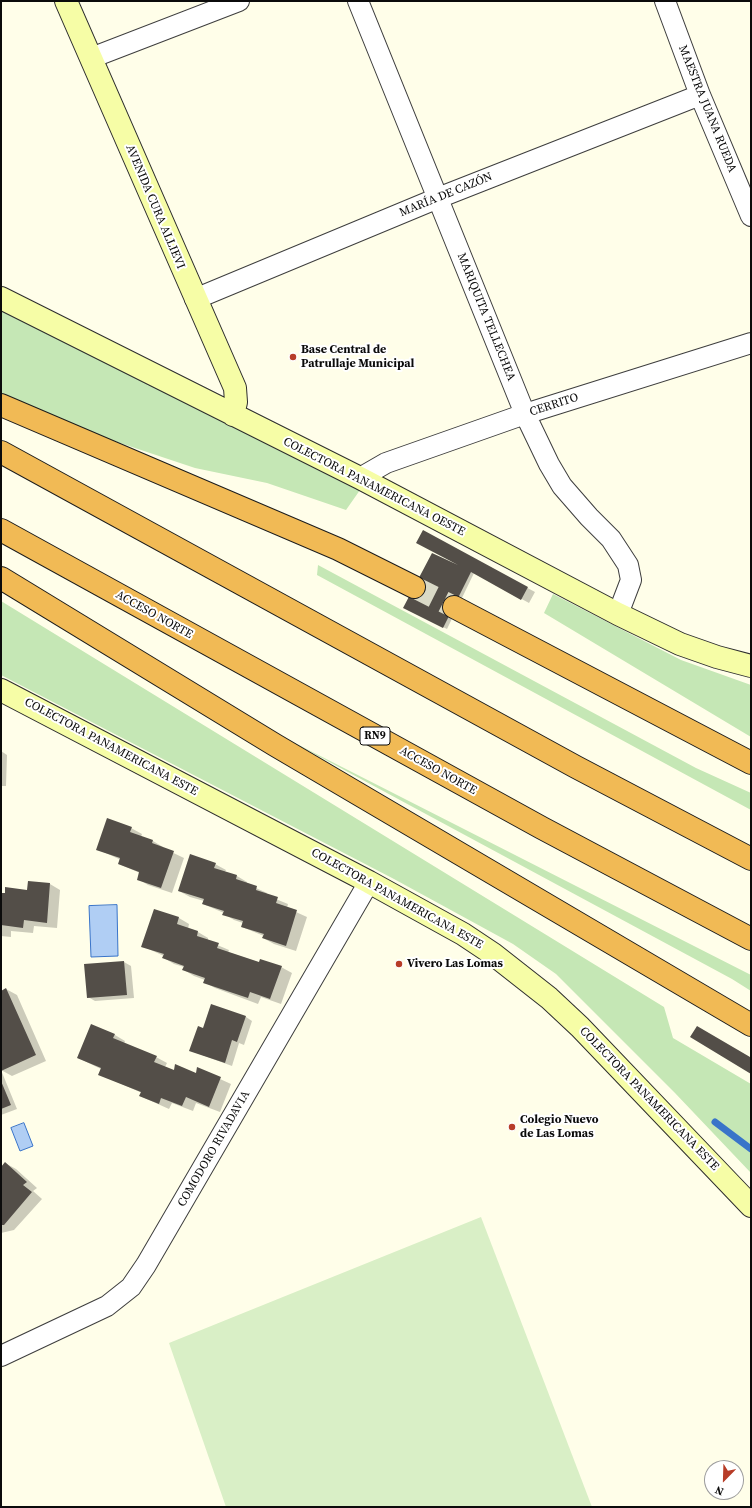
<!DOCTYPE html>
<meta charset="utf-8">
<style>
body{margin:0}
#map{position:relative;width:752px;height:1508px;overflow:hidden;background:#fffee9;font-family:"Source Serif 4",serif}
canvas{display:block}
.frame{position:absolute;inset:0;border:2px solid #0b0b0b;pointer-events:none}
.north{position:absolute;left:704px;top:1460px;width:40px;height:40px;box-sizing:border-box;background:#fff;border:1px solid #9d9d9d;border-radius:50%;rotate:203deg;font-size:11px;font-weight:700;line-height:16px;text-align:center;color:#0b0b0b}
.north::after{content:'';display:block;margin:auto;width:14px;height:18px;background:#b73c27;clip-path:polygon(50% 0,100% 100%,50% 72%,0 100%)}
</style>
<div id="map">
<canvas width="752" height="1508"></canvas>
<div class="frame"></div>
<div class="north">N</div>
</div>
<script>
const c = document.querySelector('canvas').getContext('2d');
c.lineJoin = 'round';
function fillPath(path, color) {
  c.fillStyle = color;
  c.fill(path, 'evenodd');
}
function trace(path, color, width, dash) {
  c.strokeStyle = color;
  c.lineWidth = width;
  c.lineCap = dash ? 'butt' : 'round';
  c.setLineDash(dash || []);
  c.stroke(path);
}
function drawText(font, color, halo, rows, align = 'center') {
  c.font = font + ' "Source Serif 4",serif';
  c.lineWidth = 4;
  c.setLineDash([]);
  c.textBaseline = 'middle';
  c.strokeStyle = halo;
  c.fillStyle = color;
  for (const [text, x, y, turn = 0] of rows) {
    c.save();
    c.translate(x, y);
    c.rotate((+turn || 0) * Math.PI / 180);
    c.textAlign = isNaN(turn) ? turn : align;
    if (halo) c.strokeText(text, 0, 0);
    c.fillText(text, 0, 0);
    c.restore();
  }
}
fillPath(new Path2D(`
 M1,307L360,490L346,510L267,483L195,468L72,427L1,397Z
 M318,565L696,768L751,793V810L317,575Z
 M553,594L681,660L751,685V737L544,613Z
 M1,601L664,1007L673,1038L751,1084V1173L675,1093L556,974L513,944L394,879L1,675Z
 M283,737L751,975V991L732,979Z`), '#c5e7b5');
fillPath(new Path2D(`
 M481,1217L592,1507H226L169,1343Z`), '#d9efc6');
const water = new Path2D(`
 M117,905L118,956L91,957L89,906Z
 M24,1123L33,1146L20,1151L11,1128Z`);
fillPath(water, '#b0cef4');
trace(water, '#3974c9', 1);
fillPath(new Path2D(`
 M423,532L535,592L529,603L474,573L447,629L408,610L467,572Z
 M1,751L7,755L6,786H1Z
 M131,828L142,834L141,837L153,841L163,847V848L184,858L172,893L148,885L138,879L140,873L119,864L121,860L97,849Z
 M215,864L226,870L225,872L237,876L247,882V884L267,893L266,895L288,904L287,908L307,917L296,951L274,944L263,938L264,936L242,927L243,923L234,920L224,914V913L203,904L204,901L190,897L179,891Z
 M29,882L50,884L60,890L57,928L34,926L33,933L11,931V937L1,936V894L28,891Z
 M155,910L179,918L189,924L188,929L198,932L208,938V941L229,950L228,953L260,963L281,967L292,973L281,1004L261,997L258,1004L215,988L204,982L205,980L194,976L184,970V967L174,964L164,958V956L142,946Z
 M124,962L131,966L134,998L95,1001L88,997Z
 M6,989L17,995L46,1061L12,1076L1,1070L17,1109L1,1115V992Z
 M246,1017L252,1021L244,1045L239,1043L232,1066L191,1051L204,1030Z
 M91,1025L115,1035L125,1041L124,1044L156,1057L167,1063L165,1067L175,1071L196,1074L198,1069L231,1084L220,1112L196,1103L193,1111L172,1103L169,1109L140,1096L142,1093L99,1074L101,1069L78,1058Z
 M5,1163L16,1169L37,1188L33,1191L42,1199L14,1230L1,1233V1169Z`), '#0003');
trace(new Path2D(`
 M715,1122L751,1149`), '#3974c9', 7);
fillPath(new Path2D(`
 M423,530L528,587L521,600L471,572L443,628L403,608L432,553L458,565L416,543Z
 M107,818L132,827L130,832L153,840L152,843L174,851L161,888L137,880L139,872L118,864L120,858L96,850Z
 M190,854L216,863L214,868L237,875L236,879L257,886L256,890L278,897L276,903L297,910L286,946L262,938L264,934L241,927L243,921L222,915L224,911L202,904L204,899L178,891Z
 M28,881L50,883L47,923L24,920L23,928L1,925V893H5V887L27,890Z
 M154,909L179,917L177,924L198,931L197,936L219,943L217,948L259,962L260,959L282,966L270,999L250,992L248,998L203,983L205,978L182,970L184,966L162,958L164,954L141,947Z
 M124,961L127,995L87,998L84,964Z
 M6,988L36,1055L1,1071V991Z
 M211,1004L246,1016L237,1042L232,1040L225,1063L189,1051L198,1026L203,1028Z
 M91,1024L115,1034L113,1038L157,1056L154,1062L174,1070L175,1064L196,1073L197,1067L221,1077L209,1107L186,1097L182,1106L161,1098L159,1104L139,1096L141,1092L98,1075L101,1068L77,1058Z
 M697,1026L750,1057L751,1055V1074L690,1037Z
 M1,1081L11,1105L1,1109Z
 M5,1162L27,1182L23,1185L32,1192L4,1225H1V1167Z`), '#534e48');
trace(new Path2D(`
 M414,587L454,607`), '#dadac8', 22, [22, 11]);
const street = new Path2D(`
 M358,1L525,414L549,464L562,486L589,517L611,539L628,565L631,580L618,614
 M665,1L700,95L751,216
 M91,58L239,1
 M195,299L438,198L700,95
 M360,478L386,463L525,414L751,343
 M1,1356L107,1306L131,1287L146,1265L369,882`);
const secondary = new Path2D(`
 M66,1L235,388L236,402L233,415
 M1,298L360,478L618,614L680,644L717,657L751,666
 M1,690L369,882L463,934L493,954L549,998L580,1027L751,1206`);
const highway = new Path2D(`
 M1,405L338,549L414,587
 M1,452L576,767L751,859
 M1,530L542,828L751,939
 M1,578L275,745L751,1025
 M454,607L751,763`);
trace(street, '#3e3e3e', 22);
trace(secondary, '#2d2d2d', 24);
trace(highway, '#1c1c1c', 24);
trace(street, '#fff', 20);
trace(secondary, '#f6fda6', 22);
trace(highway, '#f1ba55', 22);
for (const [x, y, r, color] of [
 [293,357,4,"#b73c27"],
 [399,964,4,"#b73c27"],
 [512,1127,4,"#b73c27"]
]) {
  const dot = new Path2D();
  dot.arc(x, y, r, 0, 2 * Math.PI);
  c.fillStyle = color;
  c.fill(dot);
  trace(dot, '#fff', 1.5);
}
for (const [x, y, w] of [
 [375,736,30]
]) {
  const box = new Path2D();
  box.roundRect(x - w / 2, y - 9, w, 18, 3);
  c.fillStyle = '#fff';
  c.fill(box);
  trace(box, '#0b0b0b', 1);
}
drawText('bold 11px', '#0b0b0b', null, [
 ["RN9",375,736]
]);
drawText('12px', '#0b0b0b', '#fff', [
 ["MAESTRA JUANA RUEDA",707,109,68],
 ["MARÍA DE CAZÓN",446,195,-22],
 ["AVENIDA CURA ALLIEVI",155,207,67],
 ["MARIQUITA TELLECHEA",486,317,68],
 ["CERRITO",554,405,-18],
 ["COLECTORA PANAMERICANA OESTE",374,487,27],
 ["ACCESO NORTE",154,615,29],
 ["COLECTORA PANAMERICANA ESTE",111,747,28],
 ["ACCESO NORTE",438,771,29],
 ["COLECTORA PANAMERICANA ESTE",397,899,29],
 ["COLECTORA PANAMERICANA ESTE",649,1099,46],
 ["COMODORO RIVADAVIA",214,1149,-60]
]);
drawText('bold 12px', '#0b0b0b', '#fff', [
 ["Base Central de",301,350],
 ["Patrullaje Municipal",301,364],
 ["Vivero Las Lomas",407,964],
 ["Colegio Nuevo",520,1120],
 ["de Las Lomas",520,1134]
], 'left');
</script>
